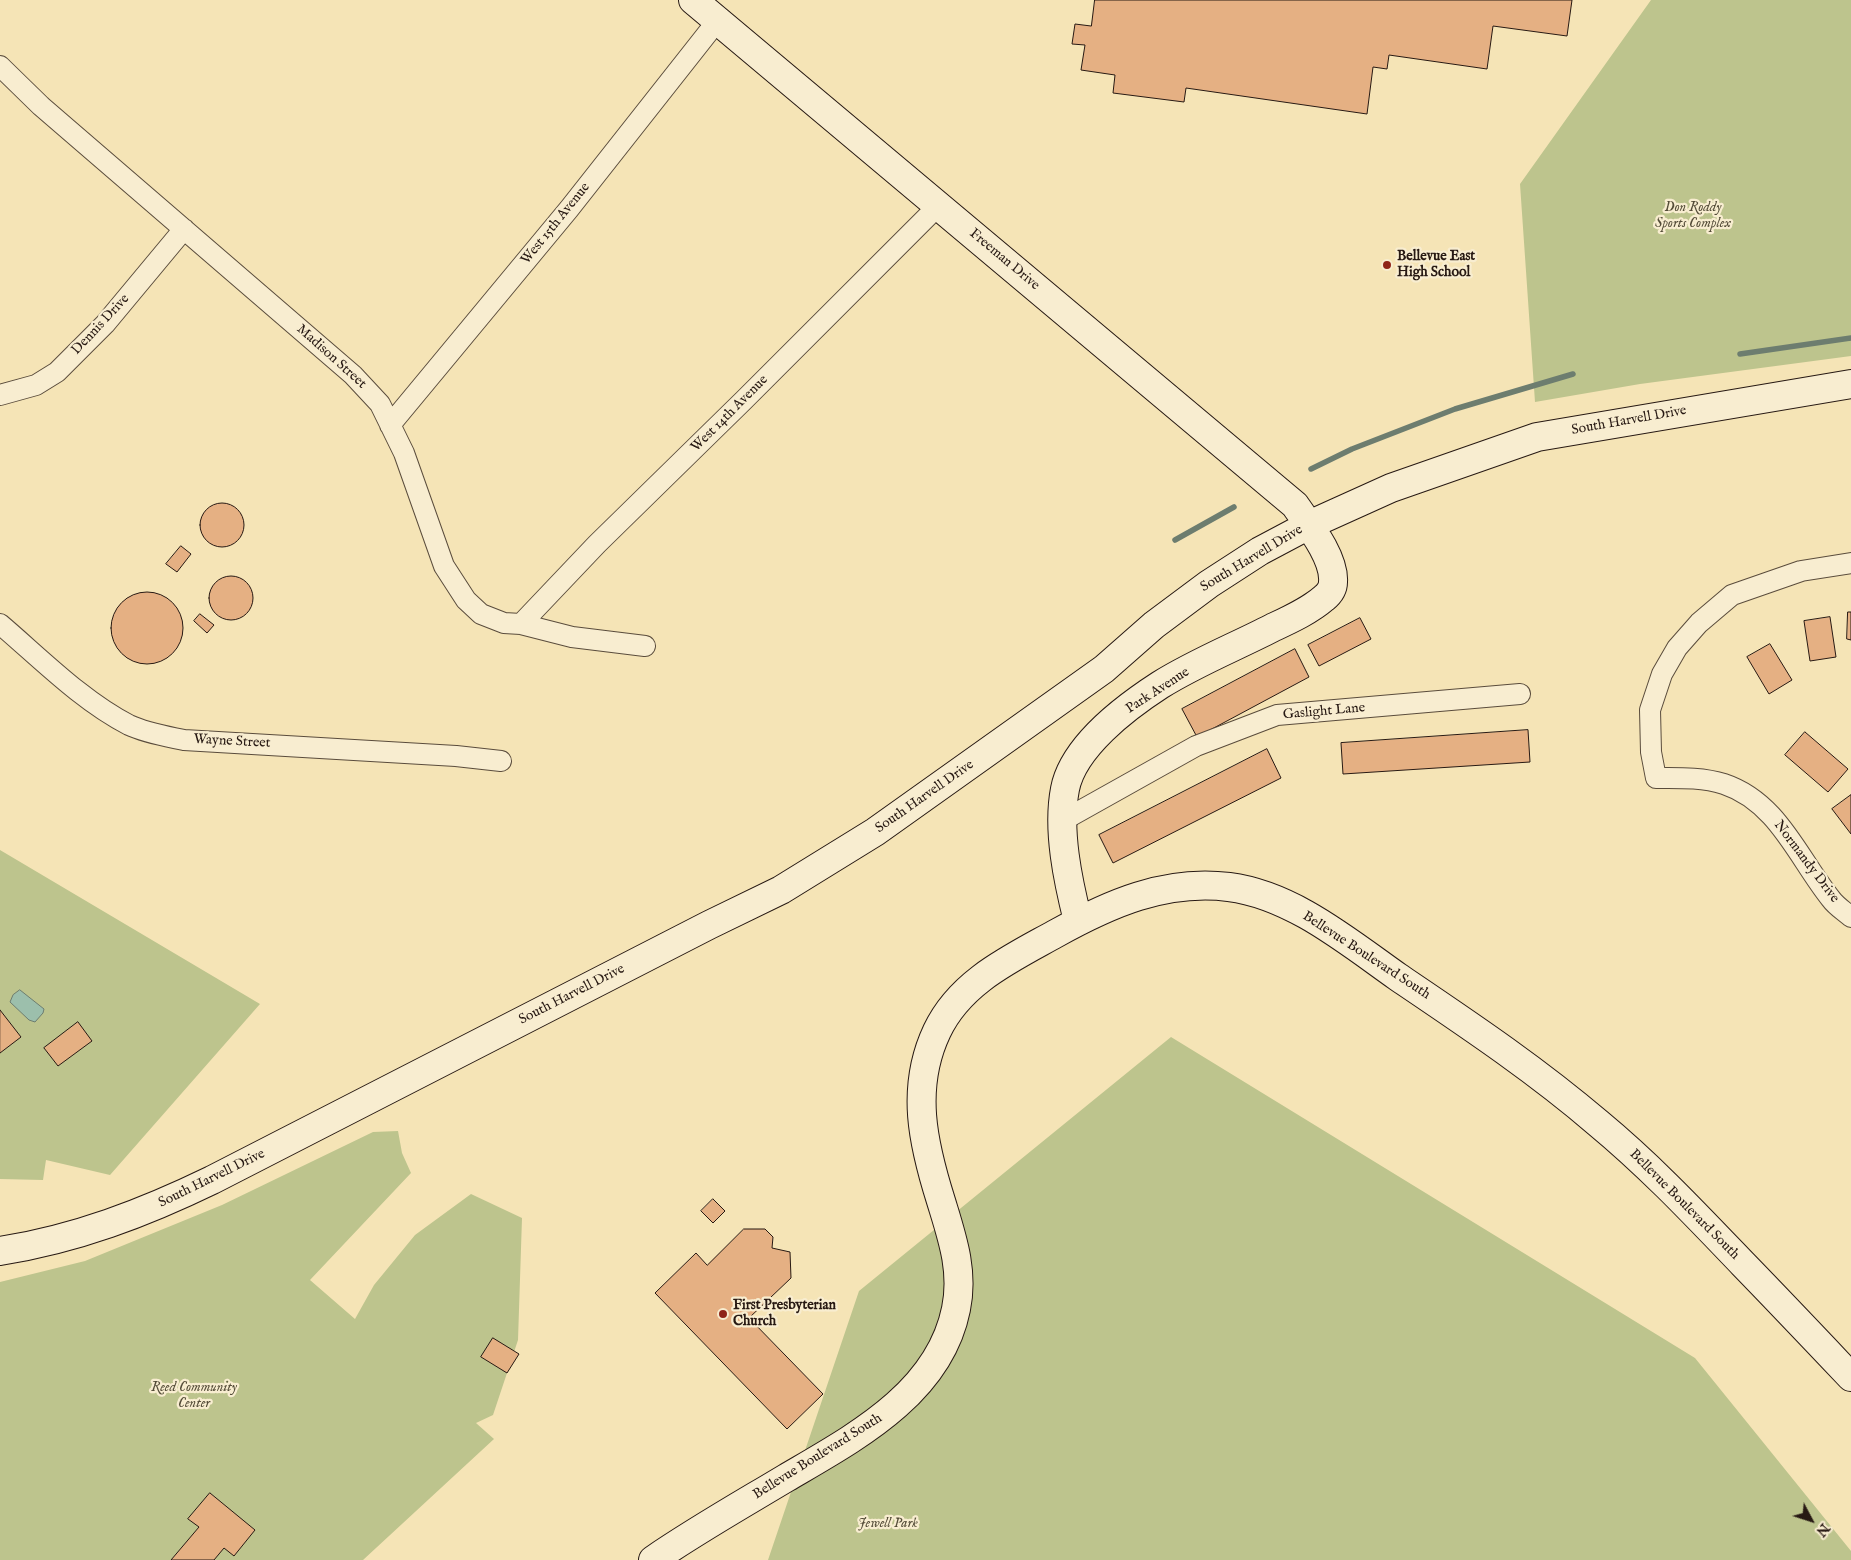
<!DOCTYPE html>
<style>
body{margin:0}
#map{position:relative;width:1851px;height:1560px;overflow:hidden;background:#f5e4b6;font-family:"IM FELL English",serif}
canvas{display:block}
.north{position:absolute;left:1786px;top:1495px;width:50px;height:50px;-webkit-text-stroke:4px #f8edd0;paint-order:stroke;rotate:130deg;font-size:14px;font-weight:700;line-height:20px;text-align:center;color:#271913}
.north::after{content:'';display:block;margin:auto;width:18px;height:22px;background:#271913;clip-path:polygon(50% 0,100% 100%,50% 72%,0 100%)}
</style>
<div id="map">
<canvas width="1851" height="1560"></canvas>
<div class="north">N</div>
</div>
<script>
const c = document.querySelector('canvas').getContext('2d');
c.lineJoin = 'round';
function fillPath(path, color) {
  c.fillStyle = color;
  c.fill(path, 'evenodd');
}
function trace(path, color, width, dash) {
  c.strokeStyle = color;
  c.lineWidth = width;
  c.lineCap = dash ? 'butt' : 'round';
  c.setLineDash(dash || []);
  c.stroke(path);
}
function drawText(font, color, halo, rows, align = 'center') {
  c.font = font + ' "IM FELL English",serif';
  c.lineWidth = 4.5;
  c.setLineDash([]);
  c.textBaseline = 'middle';
  c.strokeStyle = halo;
  c.fillStyle = color;
  for (const [text, x, y, turn = 0] of rows) {
    c.save();
    c.translate(x, y);
    c.rotate((+turn || 0) * Math.PI / 180);
    c.textAlign = isNaN(turn) ? turn : align;
    if (halo) c.strokeText(text, 0, 0);
    c.fillText(text, 0, 0);
    c.restore();
  }
}
fillPath(new Path2D(`
 M1651,0H1851V356L1640,384L1535,402L1520,184Z
 M0,850L260,1004L110,1175L46,1160L43,1180L0,1179Z
 M1171,1037L1695,1358L1851,1551V1560H768L859,1291Z
 M398,1131L402,1153L411,1173L310,1280L355,1319L374,1285L415,1235L471,1194L522,1218L518,1340L493,1415L476,1423L494,1439L363,1560H0V1282L85,1261L222,1205L373,1132Z`), '#bdc48d');
const water = new Path2D(`
 M20,990L44,1009L43,1013L35,1022L29,1020L10,1002L13,995Z`);
fillPath(water, '#9cbfac');
trace(water, '#6d7d6f', 1);
trace(new Path2D(`
 M1740,354L1851,338
 M1311,469L1352,449L1455,409L1573,374
 M1175,540L1234,507`), '#6d7d6f', 5.5);
const building = new Path2D(`
 M1095,0H1572L1567,36L1493,26L1487,69L1389,55L1387,69L1373,67L1367,114L1186,88L1184,102L1113,93L1115,75L1081,70L1085,45L1072,44L1075,24L1091,26Z
 M200 525a22 22 0 1 1 44 0a22 22 0 1 1-44 0Z
 M181,546L191,554L177,572L166,564Z
 M209 598a22 22 0 1 1 44 0a22 22 0 1 1-44 0Z
 M111 628a36 36 0 1 1 72 0a36 36 0 1 1-72 0Z
 M1848,612H1851V640L1847,639Z
 M200,614L214,625L207,633L194,621Z
 M1830,617L1836,657L1810,661L1804,621Z
 M1360,618L1371,639L1319,666L1308,645Z
 M1770,644L1792,680L1769,694L1747,657Z
 M1295,649L1309,677L1197,737L1182,709Z
 M1528,730L1530,762L1343,774L1341,743Z
 M1805,732L1848,769L1828,792L1785,755Z
 M1267,749L1281,778L1113,863L1099,835Z
 M1851,795V834L1832,809Z
 M0,1010L21,1037L0,1053Z
 M78,1022L92,1041L58,1066L44,1048Z
 M713,1199L725,1211L713,1223L701,1211Z
 M744,1229H765L773,1237L772,1248L790,1252L791,1278L749,1318L823,1394L787,1429L655,1293L696,1253L707,1265Z
 M493,1338L519,1354L507,1373L481,1357Z
 M210,1493L255,1530L234,1556L224,1548L214,1560H171L199,1527L188,1519Z`);
fillPath(building, '#e5b083');
trace(building, '#271913', 1);
const street = new Path2D(`
 M0,66L41,106L353,375L380,404L404,453L444,566L466,600L481,614L504,623L521,624L572,637L645,646
 M0,395L36,385L57,372L105,324L184,229
 M390,425L569,209L718,20
 M1851,563L1801,571L1732,595L1699,623L1677,648L1662,674L1650,710L1651,752L1656,778C1678,778 1702,777 1724,784C1778,802 1798,858 1831,899C1836,906 1844,911 1851,917
 M0,624C40,658 82,701 129,725C146,733 165,736 184,740L456,756L501,761
 M521,624L597,544L744,400L939,205
 M1062,821L1196,746L1277,715L1520,694`);
const secondary = new Path2D(`
 M693,0L1295,505C1308,524 1335,558 1333,582C1333,589 1329,594 1324,598C1309,611 1289,620 1272,628C1235,647 1195,663 1160,685C1126,707 1073,747 1065,789C1057,830 1068,881 1078,921
 M0,1251C76,1239 144,1213 212,1180L709,925L781,890L875,832L1104,669L1154,625L1209,584L1260,551L1309,525L1391,488L1537,437L1851,384
 M653,1560C695,1531 741,1505 786,1478C854,1438 939,1394 956,1309C964,1271 952,1237 941,1201C923,1144 910,1088 937,1031C960,982 1010,959 1055,934C1109,904 1165,879 1229,887C1292,895 1347,941 1398,977C1466,1023 1535,1069 1598,1123C1650,1166 1696,1215 1743,1264C1779,1301 1815,1339 1851,1377`);
trace(street, '#5a4c3c', 22);
trace(secondary, '#271913', 30);
trace(street, '#f8edd0', 20);
trace(secondary, '#f8edd0', 28);
for (const [x, y, r, color] of [
 [1387,265,5,"#8f2418"],
 [723,1314,5,"#8f2418"]
]) {
  const dot = new Path2D();
  dot.arc(x, y, r, 0, 2 * Math.PI);
  c.fillStyle = color;
  c.fill(dot);
  trace(dot, '#f8edd0', 2);
}
drawText('italic 14px', '#544c38', '#f8edd0', [
 ["Don Roddy",1693,208],
 ["Sports Complex",1693,224],
 ["Reed Community",194,1388],
 ["Center",194,1404],
 ["Jewell Park",888,1524]
]);
drawText('14px', '#271913', '#f8edd0', [
 ["West 15th Avenue",556,224,-51],
 ["Freeman Drive",1004,260,40],
 ["Dennis Drive",101,325,-47],
 ["Madison Street",331,357,42],
 ["West 14th Avenue",730,414,-45],
 ["South Harvell Drive",1629,421,-10],
 ["South Harvell Drive",1252,559,-31],
 ["Park Avenue",1158,691,-33],
 ["Gaslight Lane",1324,712,-5],
 ["Wayne Street",232,742,3],
 ["South Harvell Drive",925,797,-35],
 ["Normandy Drive",1806,862,53],
 ["Bellevue Boulevard South",1366,956,33],
 ["South Harvell Drive",572,995,-27],
 ["South Harvell Drive",212,1179,-26],
 ["Bellevue Boulevard South",1684,1205,45],
 ["Bellevue Boulevard South",818,1457,-32]
]);
drawText('bold 14px', '#271913', '#f8edd0', [
 ["Bellevue East",1397,257],
 ["High School",1397,273],
 ["First Presbyterian",733,1306],
 ["Church",733,1322]
], 'left');
</script>
